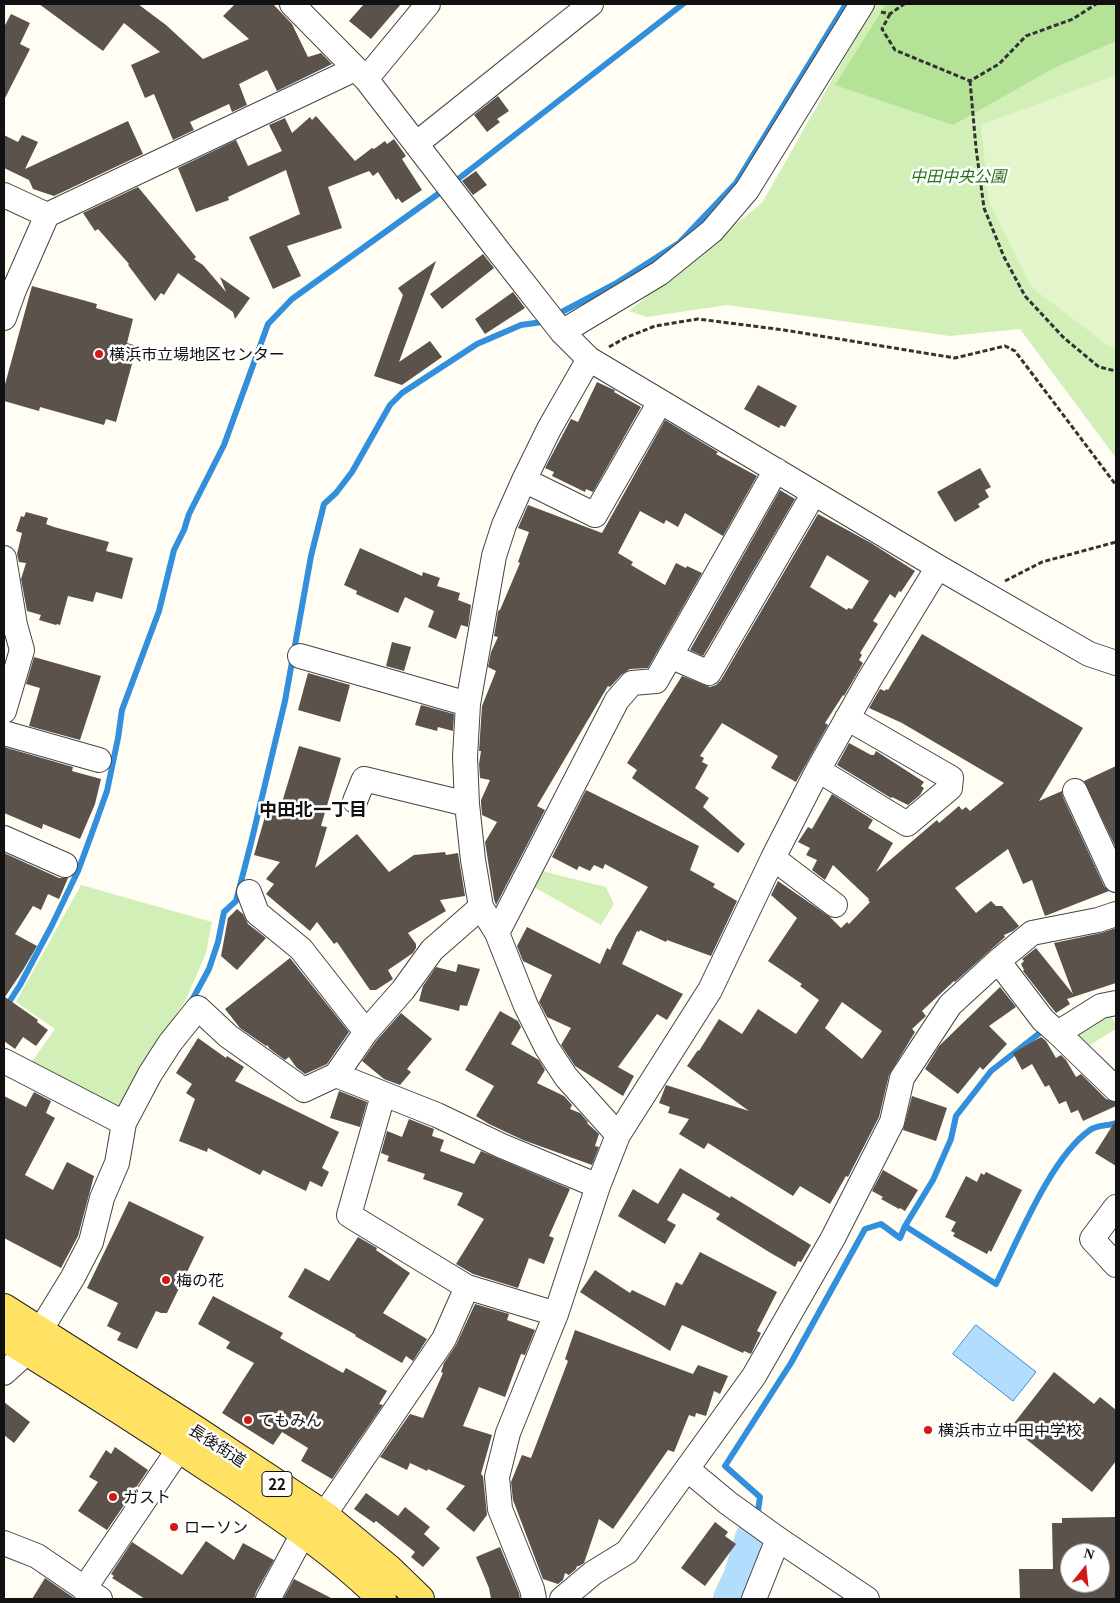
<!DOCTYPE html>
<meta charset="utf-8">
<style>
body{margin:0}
#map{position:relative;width:1120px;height:1603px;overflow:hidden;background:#fffdf4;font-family:Georgia,serif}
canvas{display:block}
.frame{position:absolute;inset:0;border:5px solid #111;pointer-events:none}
.north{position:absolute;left:1060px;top:1543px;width:50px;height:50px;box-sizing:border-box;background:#fff;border:1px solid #a0a0a0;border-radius:50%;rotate:16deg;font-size:14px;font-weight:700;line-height:20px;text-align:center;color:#111}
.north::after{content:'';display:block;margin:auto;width:18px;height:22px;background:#d11918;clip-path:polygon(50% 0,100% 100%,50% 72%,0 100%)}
</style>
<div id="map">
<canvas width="1120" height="1603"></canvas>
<div class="frame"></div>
<div class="north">N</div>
</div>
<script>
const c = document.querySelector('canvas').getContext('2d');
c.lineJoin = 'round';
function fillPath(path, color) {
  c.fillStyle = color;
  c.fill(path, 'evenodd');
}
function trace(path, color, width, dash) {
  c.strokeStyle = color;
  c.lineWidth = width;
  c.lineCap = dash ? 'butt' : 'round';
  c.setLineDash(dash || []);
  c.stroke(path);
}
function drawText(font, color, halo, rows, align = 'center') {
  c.font = font + ' Georgia,"Noto Sans JP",serif';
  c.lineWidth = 5;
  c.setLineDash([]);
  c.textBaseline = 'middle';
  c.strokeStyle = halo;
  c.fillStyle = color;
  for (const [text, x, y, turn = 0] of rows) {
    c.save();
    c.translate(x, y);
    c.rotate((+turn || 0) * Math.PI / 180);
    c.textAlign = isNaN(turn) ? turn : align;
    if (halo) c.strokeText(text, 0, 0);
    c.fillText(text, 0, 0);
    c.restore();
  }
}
fillPath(new Path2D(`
 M875,4H1116V458L1020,329L950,336L727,305L647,317L629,311L762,203Z
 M540,870L554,874L606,887L614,904L601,925L534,887Z
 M81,885L212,922L206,953L187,997L119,1109L29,1066L55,1029L16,1002Z
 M1109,1013L1116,1024V1029L1085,1048L1073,1035Z`), '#d2efb8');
fillPath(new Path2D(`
 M886,4H1116V41L1054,68L953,125L835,85Z`), '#b4e296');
fillPath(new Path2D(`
 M1116,75V348L1110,347L1031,287L989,202L981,125Z`), '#e4f5cb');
const water = new Path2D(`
 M976,1325L1036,1372L1013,1401L953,1354Z`);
fillPath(water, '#b3ddfd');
trace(water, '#318fdc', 1);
trace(new Path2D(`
 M453,183L683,4
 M556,315L615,284L679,243L736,183L846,4
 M190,1004L209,969L218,942L224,912L236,901L251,843L285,701L311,556L324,504L336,493L352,472L390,405L402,393L477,344L521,325L542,322L547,320
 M4,1010L20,985L52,925L78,871L92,833L107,791L118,738L122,710L159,611L174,550L184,530L189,514L224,445L268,324L292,299L445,189
 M905,1226L996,1284C1018,1240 1051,1157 1090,1130C1097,1125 1108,1126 1116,1123
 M757,1518L760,1497L725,1466L791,1363L865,1229L881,1224L900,1238L905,1226L933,1180L951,1139L956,1116L991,1071L1046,1028`), '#318fdc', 6);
trace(new Path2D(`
 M732,1599L742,1578L754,1538`), '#b3ddfd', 38);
fillPath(new Path2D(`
 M39,4H138L166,25L203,59L249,39L223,16L235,4H273L292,24L308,57L321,53L332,64L277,91L267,70L239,84L247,105L232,112L229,104L190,122L194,130L173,140L154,94L145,98L131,65L160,52L124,23L103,51Z
 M364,4H401L371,39L349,21Z
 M11,14L30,23L20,44L30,49L4,100V27Z
 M498,96L509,111L497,119L500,122L487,132L474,115Z
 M316,116L355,161L372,148L374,149L385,141L387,144L394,139L406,156L402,159L422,190L402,203L398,198L396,200L378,172L373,176L369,171L328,187L342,228L287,246L301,276L273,289L249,237L300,214L286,170L228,197L229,200L196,212L178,168L236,140L248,166L282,151L269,125L285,118L292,133L310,117L312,120Z
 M128,121L143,154L54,196L33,189L29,180L4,168V135L18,142L22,135L38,142L25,169Z
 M476,171L487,185L473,195L462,181Z
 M138,187L196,257L194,259L203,265L226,292L220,277L250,298L235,319L233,312L178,273L164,295L161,293L155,301L128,265L129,264L98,229L95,231L83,213Z
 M483,254L494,268L442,309L430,294Z
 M436,261L399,362L430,341L442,357L402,385L374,376L403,295L398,288Z
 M32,286L97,304L96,308L133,319L127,343L137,346L116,422L106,419L104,425L40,407L39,411L4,401V388Z
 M513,292L525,308L485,334L475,319Z
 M597,382L612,389L615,390L614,392L641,407L593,492L586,489L585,492L552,476L554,472L545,468L571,419L578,422Z
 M758,385L797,406L785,427L781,425L779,428L744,409Z
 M665,420L718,452L716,454L757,476L723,536L685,513L678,527L666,520L664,524L640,511L618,553L633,562L631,565L665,585L676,563L686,568L687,566L702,573L648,668L630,669L622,674L610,687L608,686L537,806L545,810L496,905L494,899L485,842L497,822L482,815L481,803V800L490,780L480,778L479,764L481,751H479L482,706L496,671L488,667L491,652L498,637L494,636L498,612L499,610H500L520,563L518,562L529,532L518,528L528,505L602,533Z
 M980,468L991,487L985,490L989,497L978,504L980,507L955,522L937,492Z
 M780,490L795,499L703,656L690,650Z
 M26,512L48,518L46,524L54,527L109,542L106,551L133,558L122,599L96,592L93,602L68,596L60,625L57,624L56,625L39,620L41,615L27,611L21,579L26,563L19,562L17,554L22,533L16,531L21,516L24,517Z
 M818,514L871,543L915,571L901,592L899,591L895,598L890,594L873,621L878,624L860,653L862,655L859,660L863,663L844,696L843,695L825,723L828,725L796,782L771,768L778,756L722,723L700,756L704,758L702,762L708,765L695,788L709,798L703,807L745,844L738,853L632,778L637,770L627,763L682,676L710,687L716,685L721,680ZM827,555L869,581L852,609L848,608L847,610L810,587Z
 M360,548L422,576L423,572L440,578L437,586L460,593L458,600L471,605L468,627L461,625L456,639L428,627L434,611L405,597L398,613L356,594L357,591L344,585Z
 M922,634L1083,728L1039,801L1062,791L1063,797L1104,886L1109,891L1045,916L1032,880L1023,884L1008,849L955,888L976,913L991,901L996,906H1002L1019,926L1013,931L1004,935L1005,937L955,982L954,981L922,1011L926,1016L912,1029L915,1032L889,1075L879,1117L848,1177L846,1176L830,1204L800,1186L793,1196L708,1143L704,1149L679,1134L689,1119L668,1113L670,1107L659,1103L666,1085L749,1111L687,1066L698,1050L699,1051L719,1019L742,1034L758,1009L796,1034L819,1000L800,986L802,984L768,961L797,918L771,895L778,881L830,917L841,928L847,922L849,924L870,902L868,900L869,899L833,865L825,880L812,870L817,860L806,855L810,848L798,842L808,827L812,829L832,794L873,820L868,828L893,843L876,872L937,820L939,823L959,806L962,810L966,807L970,811L1004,783L902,723L869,708L880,689L885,691L886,689L888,690ZM842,1002L882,1031L862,1059L825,1028Z
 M392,642L411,647L404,671L386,666Z
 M34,657L101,676L80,740L29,726L40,688L26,684Z
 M308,673L350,685L340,722L298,710Z
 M421,705L454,714L453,731L438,727L437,731L415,725Z
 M849,743L871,755H874L876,751L924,782L921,786L924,788L920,795L908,805L892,797L891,798L837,765Z
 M299,746L341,758L321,826L327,827L315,868L357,834L389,872L414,855L445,852L446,855L458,853L465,896L440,900L446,911L408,933L416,944V948L413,953L388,970L393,979L376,990H370L337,942L334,944L317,922L310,931L266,894L274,884L266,879L280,862L254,855L268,806L280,809Z
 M4,747L73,767L72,771L101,779L95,804L80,839L43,824L42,829L4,813Z
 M1116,766V848L1084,781Z
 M586,790L699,846L690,870L715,884L713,887L737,901L711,956L667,940L666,942L640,930L639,932L637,931L622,964L683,994L667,1020L657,1014L618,1067L634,1076L623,1096L575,1066L561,1045L571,1028L547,1017L539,1002L552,975L523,961L517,946L527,927L600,964L607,948L610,950L616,937L648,887L605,864L603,869L594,865L590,871L579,866L577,870L552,857Z
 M4,853L59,878H68L59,899L48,894L41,910L33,906L15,934L37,946L23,970L5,997L38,1020L37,1022L48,1030L36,1046L23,1037L15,1049L4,1041Z
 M237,909L243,914L248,924L266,938L237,970L221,956L228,918Z
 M1116,928V983L1067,999L1070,1004L1056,1013L1023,971L1024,970L1021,964L1024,961L1022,959L1036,948L1073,994L1054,943L1101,933Z
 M290,958L349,1032L327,1064L305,1074L296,1067L289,1057L285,1060L270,1049L267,1045L266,1046L240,1028L225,1009Z
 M458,964L480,969L467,1006L460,1005L459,1011L419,1001L423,986L436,967L456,972Z
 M1000,987L1016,1007L989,1026L1007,1044L983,1070L980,1067L958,1094L925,1069L939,1046Z
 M500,1011L518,1021L521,1027L511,1044L539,1060L545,1070L537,1083L564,1096L572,1105L570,1109L580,1113L588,1122L587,1123L599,1134L595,1146L599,1147L592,1165L523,1140L489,1124L476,1116L494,1086L465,1070Z
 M401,1013L432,1039L407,1069L411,1072L400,1085L384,1079L362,1061L377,1040Z
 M1041,1037L1046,1041L1056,1058L1061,1055L1066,1060L1076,1077L1081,1074L1106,1099L1116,1102V1106L1083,1121L1078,1110L1071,1113L1066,1101L1059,1104L1049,1085L1045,1087L1032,1064L1022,1070L1013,1053Z
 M198,1038L226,1058L227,1056L244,1067L235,1081L339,1132L322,1168L329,1172L322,1187L310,1181L306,1191L263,1170L260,1175L208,1148L207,1152L179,1141L195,1099L186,1093L192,1084L176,1073Z
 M339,1091L367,1102L360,1127L330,1118Z
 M34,1092L51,1101L46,1113L55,1118L25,1175L53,1190L67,1162L94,1176L78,1236L61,1268L4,1238V1096L26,1107Z
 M912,1096L947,1108L936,1141L903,1130Z
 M409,1119L434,1129L432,1136L444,1140L440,1151L474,1164L481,1151L570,1189L549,1236L554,1238L544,1264L529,1258L518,1288L473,1274L456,1264L484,1219L457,1205L463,1193L423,1179L425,1174L387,1161L389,1156L381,1153L387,1131L402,1137Z
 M1116,1120V1166L1095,1153Z
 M680,1168L730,1198L731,1196L811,1245L801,1262L798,1261L795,1267L769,1252L716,1219L720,1214L683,1193L667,1220L676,1225L665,1244L618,1216L633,1189L658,1204Z
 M883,1170L918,1190L905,1211L900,1208L899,1209L881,1199L883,1197L872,1191Z
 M986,1172L1022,1190L991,1252L989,1250L987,1254L953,1236L955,1233L951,1231L956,1222L945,1217L966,1176L977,1182L981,1173L984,1175Z
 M129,1201L204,1237L167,1313H161L156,1311L137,1349L117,1340L121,1333L107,1326L118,1303L87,1288Z
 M358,1237L377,1248L376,1250L410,1273L383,1313L427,1339L413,1361L406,1356L402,1363L355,1336L356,1335L288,1297L305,1268L329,1281Z
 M700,1252L777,1292L757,1331L761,1333L751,1354L744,1351L743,1353L682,1325L670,1351L580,1292L595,1270L630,1293L632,1290L665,1306L676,1282L682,1285Z
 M213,1296L283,1333L280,1338L343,1373L346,1368L387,1391L379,1404L383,1405L332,1479L301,1461L308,1448L282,1432L273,1445L222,1413L254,1363L226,1348L230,1342L198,1324Z
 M475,1304L509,1314L507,1320L535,1330L525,1355L521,1354L505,1397L479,1387L463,1426L492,1435L481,1474L483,1476L487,1515L474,1532L446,1509L465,1486L428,1469L427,1471L410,1463L407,1470L380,1457L410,1414L423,1418L443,1373L441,1372L444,1363L456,1345Z
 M575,1330L693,1374L698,1365L728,1376L720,1394L714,1391L706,1416L696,1413L695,1417L689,1415L674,1452L668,1450L613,1529L599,1519L584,1563L579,1566H577L576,1569L569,1575L565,1573L563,1580L558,1584L543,1579L513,1500L511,1482L522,1455L531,1458L568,1361L565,1359Z
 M1054,1372L1094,1404L1100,1397L1116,1410V1461L1092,1492L1011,1427Z
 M4,1402L30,1422L14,1443L4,1435Z
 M115,1447L148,1470L107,1530L78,1511L98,1482L89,1477L106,1450L111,1454Z
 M366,1493L398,1516L405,1507L430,1527L424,1534L440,1548L423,1567L411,1557L415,1552L376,1521L374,1523L354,1509Z
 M1116,1517V1599H1020L1019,1569H1053L1052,1523H1062V1518ZM1070,1553H1100V1583H1070Z
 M715,1522L728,1532L725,1536L736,1544L705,1586L681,1568Z
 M206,1541L234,1560L243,1543L274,1560L256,1592L254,1599H145L112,1578L114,1576L111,1574L132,1542L182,1575Z
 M500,1547L519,1593L520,1599H491L489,1588L476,1557Z
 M45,1578L74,1598L75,1599H32Z
 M294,1579L333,1599H283Z`), '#5b524b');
const minor = new Path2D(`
 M292,4L366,79L500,253L562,332L589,359L938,567L1089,654L1116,663
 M366,79L428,4
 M416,144L591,4
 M4,195L47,215
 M4,318L14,290L47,215L355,69
 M562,332L660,273L712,231L747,190L862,4
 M589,359L549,429L524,480L504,525L494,556L468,704L465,757L467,804L473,860L481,907L497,933L526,1006L547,1048L566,1077L618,1135
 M524,480L595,515L660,402
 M4,558L15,625L22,650L4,711
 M300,656L468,704
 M670,656L709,673L814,493
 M4,733L99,760
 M818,770L907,824L950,788L951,778L847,718
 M1075,791L1116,880
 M355,801L364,779L467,804
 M4,838L65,865
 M773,858L835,905
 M249,892L257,913L301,949L366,1032
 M497,933L617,700L632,683L656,681L776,470
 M998,961L1043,1020L1058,1033L1116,1089
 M1058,1033L1101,1006L1116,1003
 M4,1061L124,1123
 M336,1075L437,1115L502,1146L598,1186
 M383,1095L349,1215L467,1287L556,1314
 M1116,1207L1092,1239L1116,1265
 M4,1373L27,1352L73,1277L91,1242L102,1198L117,1163L124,1123L150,1074L170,1043L198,1008L228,1036L304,1090L336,1075L366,1032L403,990L432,950L481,907
 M687,1469L728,1503L778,1539L867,1599
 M324,1515L444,1339L467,1287
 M4,1543L37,1556L100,1599
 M84,1589L179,1449
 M268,1599L304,1532
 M534,1599L532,1589L500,1509L497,1477L508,1433L556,1314L598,1186L618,1135L710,990L773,858L818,770L869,680L938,567
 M562,1599L593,1573L627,1552L754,1376L833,1238L892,1122L902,1078L950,1005L998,961L1032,933L1098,920L1116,914
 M754,1599L778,1539`);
const major = new Path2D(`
 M4,1308L194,1429L324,1515L389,1569L420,1599
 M4,1337C80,1384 155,1432 230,1482C283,1518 337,1554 382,1599`);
trace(minor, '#444', 26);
trace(major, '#222', 30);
trace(new Path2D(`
 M881,12L890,14L904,4
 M890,14L882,29L895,50L970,81L999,64L1026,36L1073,19L1096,4
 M970,81L976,148L984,208L1004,257L1025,296L1064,338L1099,367L1116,371
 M609,347L625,338L655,326L698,319L784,330L955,358L1005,346L1015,351L1116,485
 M1005,581L1042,562L1116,542`), '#333', 3, [5, 2.5]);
trace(minor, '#fff', 24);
trace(major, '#ffe264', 28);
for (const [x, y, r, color] of [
 [99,354,5,"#d11918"],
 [166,1280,5,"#d11918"],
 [248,1420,5,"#d11918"],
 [928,1430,5,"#d11918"],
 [113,1497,5,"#d11918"],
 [174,1527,5,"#d11918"]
]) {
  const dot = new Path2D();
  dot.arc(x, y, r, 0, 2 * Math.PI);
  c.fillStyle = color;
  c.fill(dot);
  trace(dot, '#fff', 2);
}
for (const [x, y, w] of [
 [277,1484,30]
]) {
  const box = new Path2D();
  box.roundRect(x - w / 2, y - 12.5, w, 25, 4);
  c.fillStyle = '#fff';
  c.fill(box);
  trace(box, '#111', 1);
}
drawText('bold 15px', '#111', null, [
 ["22",277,1484]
]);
drawText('italic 16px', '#267118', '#fff', [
 ["中田中央公園",958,176]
]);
drawText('16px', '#111', '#fff', [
 ["横浜市立場地区センター",109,354],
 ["梅の花",176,1280],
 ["てもみん",258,1420],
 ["横浜市立中田中学校",938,1430],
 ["ガスト",123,1497],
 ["ローソン",184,1527]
], 'left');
drawText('16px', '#111', '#fff', [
 ["長後街道",218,1445,33]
]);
drawText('bold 18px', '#111', '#fff', [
 ["中田北一丁目",313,809]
]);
</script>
